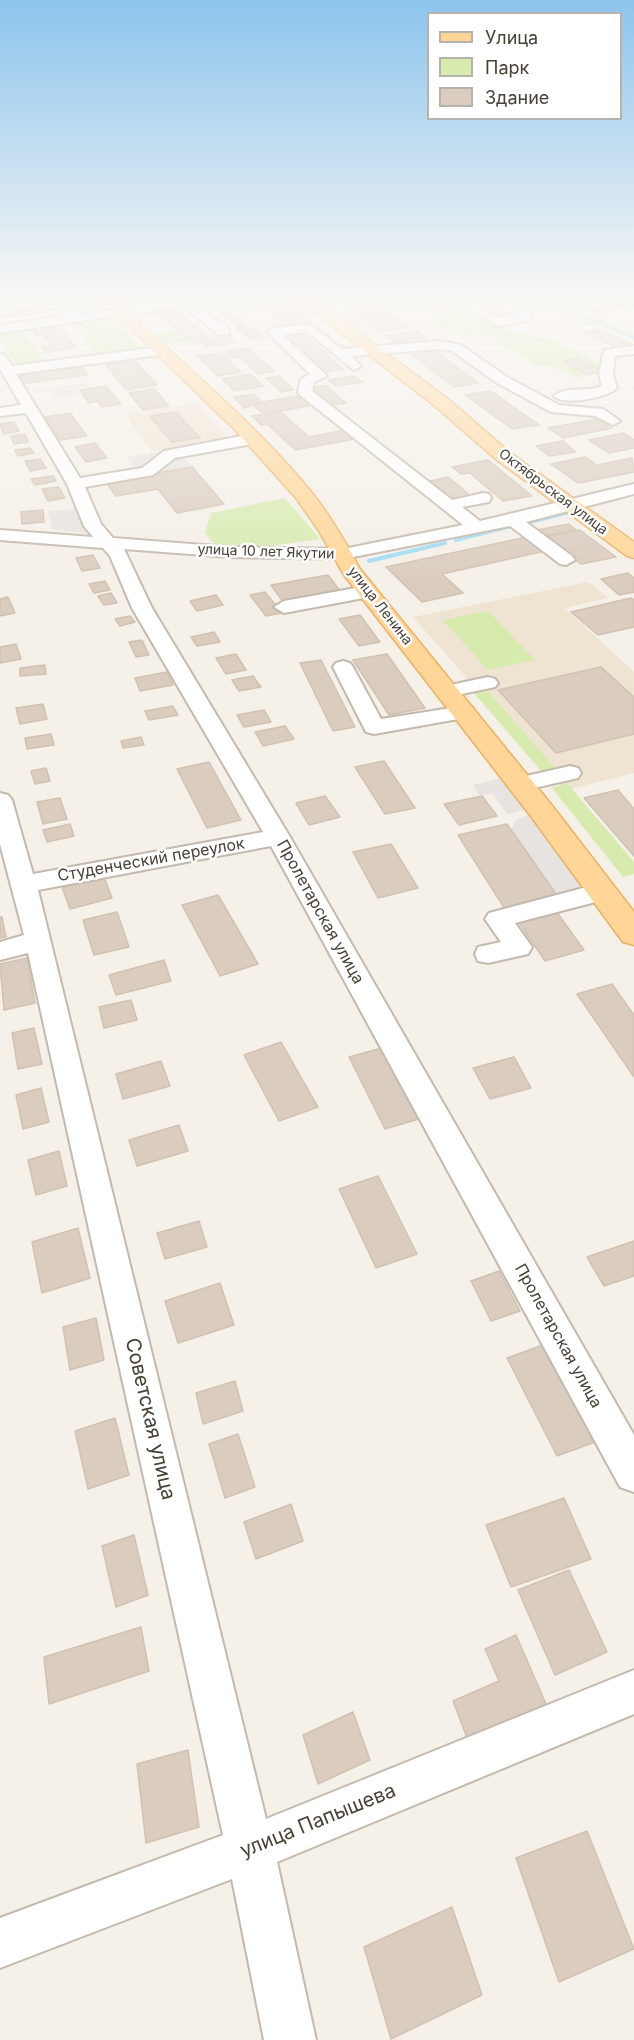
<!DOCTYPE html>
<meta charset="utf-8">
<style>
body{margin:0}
#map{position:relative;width:634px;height:2040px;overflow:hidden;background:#f5f0e8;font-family:Inter,sans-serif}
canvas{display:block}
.legend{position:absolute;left:427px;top:12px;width:195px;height:108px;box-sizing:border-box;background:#fff;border:2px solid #b6b3af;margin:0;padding:8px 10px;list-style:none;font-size:18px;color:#494036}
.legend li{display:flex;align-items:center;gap:12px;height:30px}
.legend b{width:30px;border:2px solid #b6b3af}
</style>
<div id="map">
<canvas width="634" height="2040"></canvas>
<ul class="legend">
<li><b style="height:8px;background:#ffd697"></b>Улица</li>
<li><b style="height:16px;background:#d7ebaf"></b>Парк</li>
<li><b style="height:16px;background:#dacdc0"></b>Здание</li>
</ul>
</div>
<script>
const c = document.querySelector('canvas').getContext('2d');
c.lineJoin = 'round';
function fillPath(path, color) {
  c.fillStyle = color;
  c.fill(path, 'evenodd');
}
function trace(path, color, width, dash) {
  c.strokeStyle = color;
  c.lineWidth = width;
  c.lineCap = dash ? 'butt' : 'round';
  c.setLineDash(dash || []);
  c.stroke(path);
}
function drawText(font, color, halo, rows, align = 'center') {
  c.font = font + ' Inter,sans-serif';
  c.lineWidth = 5;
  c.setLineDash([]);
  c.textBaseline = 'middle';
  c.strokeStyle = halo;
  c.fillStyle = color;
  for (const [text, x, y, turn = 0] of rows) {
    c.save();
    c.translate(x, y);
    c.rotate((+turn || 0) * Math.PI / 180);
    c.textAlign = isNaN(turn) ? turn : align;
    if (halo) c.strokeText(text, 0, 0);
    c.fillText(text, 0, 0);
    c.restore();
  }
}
fillPath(new Path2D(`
 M197,403L229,439L152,451L124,414Z
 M588,582L608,598L565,608L634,672V773L566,790L413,617Z`), '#efe3d2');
fillPath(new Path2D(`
 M442,298L458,300L511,331L545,338L585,355L609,370L602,372L578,358L564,361L586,375L579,379L552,366L536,365L491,337L451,333L433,321V315L459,311Z
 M534,298C552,298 560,304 575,310C595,318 615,324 634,333V340L603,327L584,325Z
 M112,316L142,350L98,356L70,321Z
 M23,330L44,362L16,365L0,339V333Z
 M176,330L192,343L166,344L154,333Z
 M285,498L320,539L262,547L214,544L205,533L211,513Z
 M488,611L535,660L488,670L443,620Z
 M487,690L555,768L541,771L474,693Z
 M567,783L634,862V874L623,877L552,788Z`), '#d7ebaf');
fillPath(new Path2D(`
 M326,309H352L386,332L361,336Z
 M87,383L89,387L79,388L82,394L54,398L51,391L35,393L33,390Z
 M176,449L192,467L141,476L128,457Z
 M81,509L91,534L52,529L48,511Z
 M501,778L525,810L507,814L492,793L480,796L473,785Z
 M530,813L590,892L558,897L511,831L515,821Z`), '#e6e3e0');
trace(new Path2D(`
 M539,298L634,338`), '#a2dcf4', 3);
trace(new Path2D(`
 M530,522L574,511
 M456,540L519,524
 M369,561L445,543`), '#a2dcf4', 4);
const building = new Path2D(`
 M252,298H281L312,323L285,326Z
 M419,298H434L453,309L440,311Z
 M461,298H484L514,317L494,320Z
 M588,298H612L627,306L608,309Z
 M376,305L409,327L384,331L352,309Z
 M40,307L44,313L0,318V312Z
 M175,309L212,339L228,337L235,342L206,347L200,342L192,343L155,312Z
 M230,312L253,331H238L235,328H239L222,313Z
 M61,327L76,348L46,352L42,347L51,345L43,335L36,336L33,331Z
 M597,329L631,343L616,347L582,332Z
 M256,330L265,337L250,340L242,332Z
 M300,331L343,369L323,372L281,334Z
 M417,331L426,338L392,342L384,336Z
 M248,348L274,371L258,374L239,357L228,358L224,354L229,353L227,351Z
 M435,351L479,383L454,387L412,355Z
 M220,353L241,372L218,376L197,356Z
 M578,358L602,372L586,375L563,361Z
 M135,361L157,385L126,390L106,365Z
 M82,367L87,375L19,384L14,376Z
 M250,374L263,386L235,391L222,379Z
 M279,376L294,390L281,392L266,378Z
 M354,376L363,382L336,386L328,380Z
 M325,385L346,403L329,406L308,388Z
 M106,386L121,404L102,407L98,401L89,403L80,390Z
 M154,389L169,406L143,410L129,393Z
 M491,391L539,425L512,429L465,395Z
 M253,394L262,402L244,408L233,397Z
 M297,396L309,406L263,414L252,404Z
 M280,411L309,437L345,430L355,439L295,450L267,424L261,425L252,416Z
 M176,412L200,438L172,442L150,416Z
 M70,413L87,436L60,440L45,417Z
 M597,419L612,428L563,438L548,428Z
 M14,422L19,431L3,434L0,424Z
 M623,433L634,440V448L609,453L589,440Z
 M25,434L28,442L14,444L11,436Z
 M563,441L576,452L549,456L536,446Z
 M95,443L107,458L86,462L75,447Z
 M30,448L34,453L18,456L15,450Z
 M586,457L597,465L632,458L634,472L578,483L551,464Z
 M40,459L46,468L30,471L25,461Z
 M488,460L532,496L503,501L470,473L461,474L452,467Z
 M192,467L224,504L177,513L158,489L116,496L106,482Z
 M53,476L56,481L35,485L31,479Z
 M448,477L472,497L453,500L430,481Z
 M59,487L65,498L48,501L42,489Z
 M43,510L44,522L22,524L21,512Z
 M569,524L576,530L540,537L532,531Z
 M580,530L616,557L581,564L546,537Z
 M536,535L554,549L442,574L463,593L422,602L386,567Z
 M93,555L100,568L82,571L76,558Z
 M628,573L634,578V592L619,595L601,579Z
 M328,575L341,592L283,602L271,585Z
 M105,581L110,590L94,593L89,584Z
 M265,592L282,613L266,616L250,595Z
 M111,593L117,603L104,605L98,596Z
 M216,595L223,605L197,611L190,601Z
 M8,597L15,613L0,616V599Z
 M631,598L634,600V627L598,635L571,612Z
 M360,615L380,642L359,646L339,619Z
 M130,616L135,622L120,626L115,619Z
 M214,632L220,642L197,646L191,637Z
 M142,640L149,655L136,657L129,642Z
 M16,644L21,659L0,663V647Z
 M236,654L246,670L226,674L216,658Z
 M387,654L425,708L389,715L353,660Z
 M321,660L355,727L333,731L300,663Z
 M45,665L46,674L20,676V668Z
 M601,667L634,697V734L556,753L498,690Z
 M167,672L173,685L140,691L135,678Z
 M253,676L261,687L239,691L232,680Z
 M43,704L47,719L20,724L16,708Z
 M173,706L178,715L149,720L145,711Z
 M264,710L271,722L244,727L237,715Z
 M285,726L294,739L263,746L255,732Z
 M51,734L54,745L27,749L25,738Z
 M141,737L144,745L123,748L121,741Z
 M384,761L415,808L385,814L355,767Z
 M209,762L241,820L207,828L177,769Z
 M46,768L50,781L35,784L31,771Z
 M618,790L634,809V856L584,798Z
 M325,796L340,817L309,825L296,803Z
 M482,796L497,816L459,825L444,804Z
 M60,798L67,819L43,824L37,802Z
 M70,824L74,836L47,842L43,830Z
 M507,824L558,897L505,909L458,835Z
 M391,844L418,888L378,898L353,852Z
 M104,877L112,898L70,909L62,887Z
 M218,895L258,964L220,976L182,905Z
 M556,911L584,950L545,961L518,921Z
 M117,912L129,947L94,955L83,920Z
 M0,917H2L6,937L0,938Z
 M27,958L35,1003L4,1010L0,964Z
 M164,960L171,981L116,995L109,975Z
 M612,984L634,1015V1077L577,994Z
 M131,1000L137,1020L104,1028L99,1007Z
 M34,1028L42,1064L18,1069L12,1033Z
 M281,1042L318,1107L279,1121L244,1055Z
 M382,1048L419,1119L385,1129L349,1057Z
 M514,1057L531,1088L490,1099L473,1068Z
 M161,1061L170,1086L123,1099L116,1074Z
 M41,1088L49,1122L23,1129L16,1095Z
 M179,1125L188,1151L137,1166L129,1140Z
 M59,1151L67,1186L36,1195L28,1160Z
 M378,1176L417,1254L376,1268L339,1189Z
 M199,1221L207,1247L165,1259L157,1233Z
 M78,1228L90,1278L42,1293L32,1242Z
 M634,1241V1276L604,1286L587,1257Z
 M499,1271L520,1311L491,1321L471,1281Z
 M220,1283L234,1325L178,1343L165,1301Z
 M96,1318L104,1360L70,1370L63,1327Z
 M543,1345L595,1442L557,1456L507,1358Z
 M235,1381L243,1411L203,1424L196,1393Z
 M115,1418L129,1475L88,1489L75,1431Z
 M238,1434L255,1487L225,1498L209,1444Z
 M564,1498L591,1559L511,1587L486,1525Z
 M291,1504L303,1541L256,1559L244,1522Z
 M134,1535L148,1595L116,1607L102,1546Z
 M569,1570L607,1652L555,1675L518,1590Z
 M141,1627L149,1671L49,1704L44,1657Z
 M516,1635L553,1720L474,1756L453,1701L499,1681L485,1649Z
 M353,1712L370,1760L318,1784L303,1735Z
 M188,1750L199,1827L146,1843L137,1764Z
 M587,1831L634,1949L559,1982L516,1858Z
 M452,1907L482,1995L391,2039L364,1947Z`);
fillPath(building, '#dacdc0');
trace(building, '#d2c1b0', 1.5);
const minor = new Path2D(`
 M192,298H222L220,301L196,305L229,329V335H219L183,306L0,333V325L68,315C52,299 21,310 0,313V305C29,302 58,291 81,314Z
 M452,298H466L499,318L515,315L490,298H504L533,317L527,321L497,326Z
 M574,298H589L605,308L595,311Z
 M621,298H634V305Z
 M310,324L342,349L439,341L461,345L507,377L559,405L603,409L620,421L613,425L595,416L551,412L497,383L452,351L439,349L351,356L361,366L354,370L307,332L283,335L327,376L314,382L312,391L452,500L483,493L489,494L491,498L489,502L462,507L480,521L634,484V494L526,522L572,556L575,560L566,565L560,564L510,526L343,559L230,557L124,549L152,608L290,837L634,1435V1492L620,1487L271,846L38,890L266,1819L634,1670V1714L277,1862L316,2040H264L232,1879L0,1968V1918L223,1835L28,953L0,960V942L24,935L0,844V793L8,795L12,800L33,874L263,832L132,608L110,556L103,548L0,540V530L93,537L84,526L67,484L26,413L0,416V408L21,405L0,369V354L5,355L12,366L159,347L166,351L159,355L16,374L80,478L142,468L164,451L252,434L260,439L252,444L175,458L153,475L85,487L101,524L113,538L230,547L343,549L463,525L300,395L298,392L301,379L310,374L267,332L273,328Z
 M634,346V354L615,356L613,374L617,388C608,398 563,406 554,396C564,386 589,392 602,386L599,374L604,350Z
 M367,586L374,588L376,592L374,596L284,613L274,607L284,601Z
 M343,661L350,663L353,667L381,719L464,706L472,707L475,712L472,717L464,718L374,734L366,732L333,667L336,663Z
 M488,677L495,679L498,683L495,687L448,697L441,695L438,691L441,687Z
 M570,766L578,768L581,773L578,778L521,791L513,789L509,784L513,779Z
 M602,883L611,886L615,892L611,898L515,923L532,947L528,954L488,963L478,961L475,954L478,947L501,942L485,919L489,913Z`);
const major = new Path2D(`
 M99,298H114C178,361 250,418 308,488C329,513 345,541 360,569L550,803L634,912V945L623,942L530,815L344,575L319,531L296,498L234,429Z
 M296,298H312L448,399L509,452L634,542V558L627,556L497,460L436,407Z`);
trace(minor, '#c4b9ad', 4);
trace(major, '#eab262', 3);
fillPath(minor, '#fff');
fillPath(major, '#ffd697');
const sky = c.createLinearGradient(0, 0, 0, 583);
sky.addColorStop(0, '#8cc4ed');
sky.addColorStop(0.51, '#faf8f5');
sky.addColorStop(1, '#faf8f500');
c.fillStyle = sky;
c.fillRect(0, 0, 634, 583);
drawText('14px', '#494036', '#fff', [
 ["Октябрьская улица",553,492,37],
 ["улица 10 лет Якутии",266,552,2],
 ["улица Ленина",380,606,52]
]);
drawText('16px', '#494036', '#fff', [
 ["Студенческий переулок",151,860,-10],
 ["Пролетарская улица",320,912,61],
 ["Пролетарская улица",558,1336,61]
]);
drawText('20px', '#494036', '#fff', [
 ["Советская улица",150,1419,77],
 ["улица Папышева",318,1821,-22]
]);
</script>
